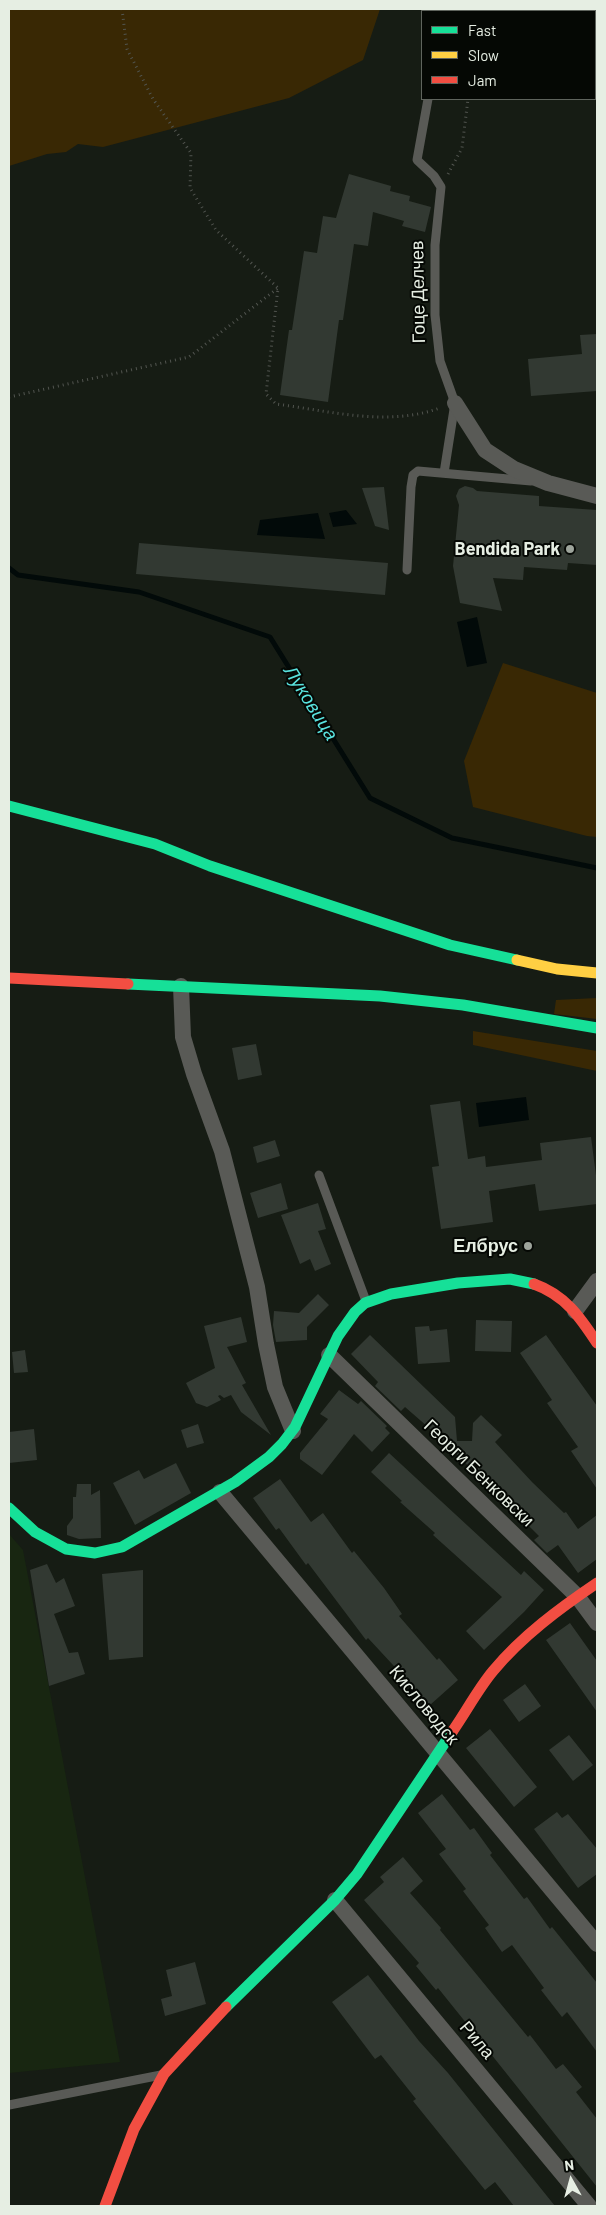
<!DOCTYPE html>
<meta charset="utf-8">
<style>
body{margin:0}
#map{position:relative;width:606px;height:2215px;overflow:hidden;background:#161c14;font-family:Barlow,sans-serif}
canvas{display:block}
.frame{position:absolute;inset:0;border:10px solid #e6eee3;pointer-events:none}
.legend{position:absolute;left:421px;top:10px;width:175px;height:90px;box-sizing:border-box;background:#050804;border:1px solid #5f645d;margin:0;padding:6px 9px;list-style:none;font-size:15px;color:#e6eee3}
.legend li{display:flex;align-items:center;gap:10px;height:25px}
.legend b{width:25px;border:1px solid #5f645d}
.north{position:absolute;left:546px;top:2155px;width:50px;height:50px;-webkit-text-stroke:4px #050804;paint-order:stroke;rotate:353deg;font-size:14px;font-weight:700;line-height:20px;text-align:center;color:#e6eee3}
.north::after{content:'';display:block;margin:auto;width:18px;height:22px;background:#e6eee3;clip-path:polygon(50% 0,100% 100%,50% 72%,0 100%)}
</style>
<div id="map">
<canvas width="606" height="2215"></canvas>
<div class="frame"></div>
<ul class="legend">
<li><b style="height:6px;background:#16e098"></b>Fast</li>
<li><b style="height:6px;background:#ffcf43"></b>Slow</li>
<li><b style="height:6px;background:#f24e42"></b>Jam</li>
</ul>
<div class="north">N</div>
</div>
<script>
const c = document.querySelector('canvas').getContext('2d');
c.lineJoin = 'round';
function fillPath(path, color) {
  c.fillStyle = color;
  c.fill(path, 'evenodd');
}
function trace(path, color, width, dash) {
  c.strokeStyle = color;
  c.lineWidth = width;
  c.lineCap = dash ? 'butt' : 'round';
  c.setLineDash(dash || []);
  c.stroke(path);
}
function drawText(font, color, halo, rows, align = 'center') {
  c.font = font + ' Barlow,sans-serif';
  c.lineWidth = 4;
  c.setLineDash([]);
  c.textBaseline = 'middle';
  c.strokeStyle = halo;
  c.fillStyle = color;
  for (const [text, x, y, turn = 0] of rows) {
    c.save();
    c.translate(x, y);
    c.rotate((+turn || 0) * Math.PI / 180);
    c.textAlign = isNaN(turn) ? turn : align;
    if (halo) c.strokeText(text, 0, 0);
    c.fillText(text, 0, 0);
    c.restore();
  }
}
fillPath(new Path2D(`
 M9,1534L23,1550L120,2062L9,2073Z`), '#182611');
fillPath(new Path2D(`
 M9,9H380L363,60L289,98L103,147L78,144L66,152L47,154L9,166Z
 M503,663L597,693V837L587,836L473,807L464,761Z
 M597,998V1019L554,1014L556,1000Z
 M473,1031L597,1051V1071L473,1045Z`), '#392804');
fillPath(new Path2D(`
 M346,510L357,524L333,527L329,513Z
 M318,513L325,539L257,535L260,520Z
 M477,617L487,663L467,667L457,622Z
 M526,1097L529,1120L479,1127L476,1103Z`), '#020a09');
trace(new Path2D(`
 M9,568L18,575L139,592L270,637L370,798L452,838L597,868`), '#020a09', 5);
fillPath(new Path2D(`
 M349,174L391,186L390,191L410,196L409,201L431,207L425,232L402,226L404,221L373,212L368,246L354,244L343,320H339L328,402L280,395L289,330H292L304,251L317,253L323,216L336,218Z
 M597,334V391L531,396L528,359L582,354L580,335Z
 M465,486L473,488L477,491L539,496V506L597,510V565L568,563L567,570L524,567L523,580L493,578L502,611L460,603L453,566L459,505L456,496L459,489Z
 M384,487L389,530L375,526L362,488Z
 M139,543L388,563L385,595L136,574Z
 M256,1044L262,1075L238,1080L232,1048Z
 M460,1101L468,1159L485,1156L486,1167L542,1160L540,1143L591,1137L597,1183V1204L539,1211L535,1184L489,1191L493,1222L441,1229L432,1167L439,1166L430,1105Z
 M275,1140L280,1156L257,1163L253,1147Z
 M281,1183L288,1209L258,1218L250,1193Z
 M318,1203L326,1229L318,1231L331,1264L315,1271L310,1259L300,1264L281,1215Z
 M318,1294L329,1305L307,1327V1340L276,1342L273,1325L274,1311L299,1313Z
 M241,1317L247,1342L227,1347L246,1383L242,1385L271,1435L241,1412L231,1395L224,1398L220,1395L218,1396L221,1400L207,1407L196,1403L186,1383L215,1368L204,1326Z
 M476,1320L512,1321L511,1352L475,1351Z
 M429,1326L430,1331L447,1329L450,1362L418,1364L415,1327Z
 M370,1335L455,1417L457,1441H472L473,1423L481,1415L502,1435L495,1442L532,1482L564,1513L566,1512L578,1529L597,1515V1559L578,1573L558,1545L547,1553L534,1540L539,1536L436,1434L405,1407L401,1411L375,1386L378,1382L351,1354Z
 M546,1335L597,1406V1489L571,1451L578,1447L547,1403L552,1400L520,1353Z
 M25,1350L28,1372L14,1373L12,1352Z
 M339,1390L358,1404L361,1401L387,1426L385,1428L390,1433L372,1452L354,1434L322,1475L300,1459V1453L328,1419L320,1414Z
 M198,1424L204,1443L187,1448L181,1430Z
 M34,1429L37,1460L9,1463V1432Z
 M389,1453L521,1575L524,1571L544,1590L524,1612L484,1650L466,1631L502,1597L433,1535L435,1533L400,1502L402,1501L371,1472Z
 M176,1463L191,1493L135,1525L113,1483L139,1470L144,1479Z
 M280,1479L311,1522L323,1513L352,1553L354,1551L384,1588L402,1614L399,1616L437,1660L439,1658L458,1680L430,1705L368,1638L366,1640L308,1563L306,1565L279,1528L276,1530L253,1498Z
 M77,1484H91V1495L100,1490L101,1538L79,1539L67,1535V1526L73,1518V1497H76Z
 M47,1564L56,1583L64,1578L75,1606L54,1614L69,1653L78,1652L85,1674L49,1686L30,1570Z
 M143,1570V1657L109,1660L102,1574Z
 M570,1623L597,1661V1712L546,1640Z
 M525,1684L541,1706L519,1722L503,1700Z
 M490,1729L537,1787L514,1807L466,1748Z
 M569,1735L593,1765L573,1781L549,1750Z
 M442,1794L470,1830L474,1828L492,1853L490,1855L524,1899L527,1897L550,1929L552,1927L597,1983V2052L567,2012L562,2017L541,1990L544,1988L512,1945L502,1952L485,1928L489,1925L463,1891L466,1889L439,1854L446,1849L418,1813Z
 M557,1812L562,1818L568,1814L597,1849V1874L578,1888L534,1829Z
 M403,1857L423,1881L410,1893L441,1928L440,1930L528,2037L530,2035L556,2069L563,2064L582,2087L576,2092L597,2119V2187L471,2029L438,1988L436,1990L416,1966L419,1963L364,1900L384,1882L380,1877Z
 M195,1962L206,2004L165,2016L161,1999L172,1996L166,1970Z
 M368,1975L419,2041L448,2073L555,2206H514L495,2182L485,2190L413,2101L416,2099L381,2055L375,2059L332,2002Z`), '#323932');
trace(new Path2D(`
 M122,9L127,49L153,99L191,153L190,188L216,230L278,288
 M479,11V9
 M448,174L462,148L468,99
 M9,397L189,357L278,288L266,394L276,404C330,411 387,427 440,408`), '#525550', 3, [1, 4]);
trace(new Path2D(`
 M443,11L444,9
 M428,99L417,160L434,176L441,187L435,245V315L440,361L455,403L444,473
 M407,570L411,487L413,475L418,471L531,481
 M319,1175L366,1301
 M9,2105L161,2075`), '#595a56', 9);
trace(new Path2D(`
 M455,403L485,450L514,469L548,483L597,496
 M181,986L183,1037L194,1074L222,1151L257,1287L266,1344L275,1387L293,1431
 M575,1311L597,1281
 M329,1355L577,1596L597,1623
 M220,1492L597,1944
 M335,1900L589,2206`), '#595a56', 16);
trace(new Path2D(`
 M9,806L155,844L210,866L450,945L517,960
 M128,984L380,996L463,1005L597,1028
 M9,1508L35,1532L66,1549L95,1553L122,1547L235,1482L269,1457L282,1444L295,1427L338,1336L355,1312L365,1303L391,1294L458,1283L510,1279L534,1284
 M226,2007L335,1900L357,1874L452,1732`), '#16e098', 11);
trace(new Path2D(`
 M517,960L557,969L597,973`), '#ffcf43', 11);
trace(new Path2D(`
 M9,978L128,984
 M534,1284C565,1295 580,1317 597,1343
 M452,1732C466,1712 478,1689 493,1671C522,1636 560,1608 597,1583
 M105,2206L134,2129L164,2074L226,2007`), '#f24e42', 11);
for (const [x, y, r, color] of [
 [570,549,5,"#9da49b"],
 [528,1246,5,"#9da49b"]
]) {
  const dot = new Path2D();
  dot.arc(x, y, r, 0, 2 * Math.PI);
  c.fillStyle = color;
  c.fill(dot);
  trace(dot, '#050804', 2);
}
drawText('18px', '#e6eee3', '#050804', [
 ["Гоце Делчев",418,292,-91],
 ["Георги Бенковски",479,1473,44],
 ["Кисловодск",424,1705,50],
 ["Рила",477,2040,50]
]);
drawText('bold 18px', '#e6eee3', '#050804', [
 ["Bendida Park",560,549],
 ["Елбрус",518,1246]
], 'right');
drawText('italic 19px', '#59e2de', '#050804', [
 ["Луковица",311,703,58]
]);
</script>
